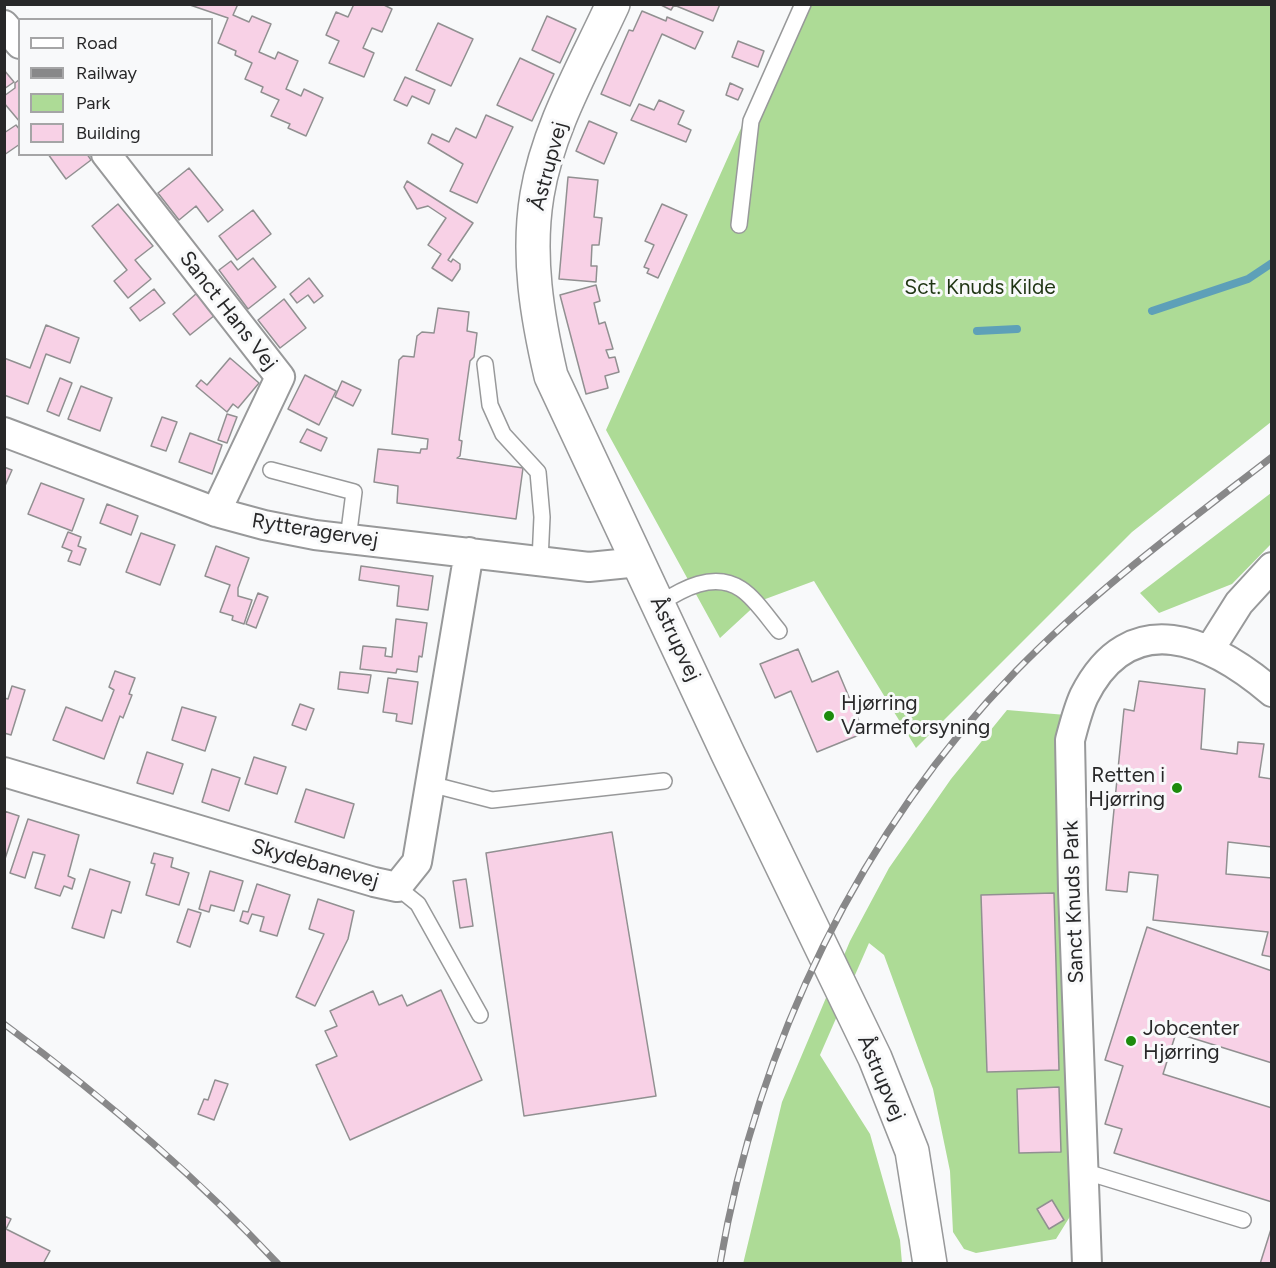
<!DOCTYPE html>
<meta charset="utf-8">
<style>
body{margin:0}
#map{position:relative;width:1276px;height:1268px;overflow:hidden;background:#f8f9fa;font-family:Figtree,sans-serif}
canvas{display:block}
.frame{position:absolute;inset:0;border:6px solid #282829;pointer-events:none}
.legend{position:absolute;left:18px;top:18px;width:195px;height:138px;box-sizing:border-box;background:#f8f9fa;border:2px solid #a5a5a6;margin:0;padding:8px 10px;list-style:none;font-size:18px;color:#282829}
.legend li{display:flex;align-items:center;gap:12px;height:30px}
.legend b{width:30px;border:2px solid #a5a5a6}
</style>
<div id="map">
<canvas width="1276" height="1268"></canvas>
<div class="frame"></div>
<ul class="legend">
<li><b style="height:8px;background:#fff"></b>Road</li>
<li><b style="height:8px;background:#888889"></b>Railway</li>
<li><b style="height:16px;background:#addb96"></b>Park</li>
<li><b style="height:16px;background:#f8d1e6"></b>Building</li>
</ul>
</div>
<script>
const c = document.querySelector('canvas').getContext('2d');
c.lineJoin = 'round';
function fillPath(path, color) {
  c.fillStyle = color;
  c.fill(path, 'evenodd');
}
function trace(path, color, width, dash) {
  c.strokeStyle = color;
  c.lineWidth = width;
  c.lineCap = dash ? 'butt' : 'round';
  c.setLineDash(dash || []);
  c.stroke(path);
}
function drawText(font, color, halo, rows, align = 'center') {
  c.font = font + ' Figtree,sans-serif';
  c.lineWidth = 6;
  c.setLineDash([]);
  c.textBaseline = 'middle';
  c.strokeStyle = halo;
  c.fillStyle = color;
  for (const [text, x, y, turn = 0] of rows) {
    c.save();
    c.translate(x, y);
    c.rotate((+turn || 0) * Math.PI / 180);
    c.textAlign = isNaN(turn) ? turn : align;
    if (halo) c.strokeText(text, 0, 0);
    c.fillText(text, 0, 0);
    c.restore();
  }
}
fillPath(new Path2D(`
 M796,5H1271V422L1132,532L916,748L814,581L760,601L720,638L606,430Z
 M1271,493V544L1232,584L1159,613L1140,593Z
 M1007,710L1066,715L1074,1210L1056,1239L976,1253L964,1249L953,1232L950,1171L933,1089L884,955L869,943L820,1055L870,1134L900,1240L902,1263L743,1264L782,1102L850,941L889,868L951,779Z`), '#addb96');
trace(new Path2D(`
 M1152,311L1248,279L1272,263
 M977,331L1017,329`), '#5ea0b8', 8);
const building = new Path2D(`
 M238,4L233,15L249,22L252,16L271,24L259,52L275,59L278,52L298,61L286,89L301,96L304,89L323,98L306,136L288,128L290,124L271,116L279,100L261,92L263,87L245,79L252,63L235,55L236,51L218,43L228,18L190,5Z
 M354,4H382L392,9L382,32L372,28L363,48L374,53L364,77L329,63L339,41L326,35L336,12L348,17Z
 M659,4H720L713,21L674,5L671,10Z
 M642,11L666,21L667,17L703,32L695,49L662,34L630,106L601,94L629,30L633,31Z
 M547,16L576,29L560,63L532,50Z
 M438,23L473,39L451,86L416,70Z
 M738,41L764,51L758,67L732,57Z
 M520,58L554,74L532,121L497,105Z
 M4,70L14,82L4,89Z
 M405,77L435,90L429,104L412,96L407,106L394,100Z
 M20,79V122L4,103V96L15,88V83Z
 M730,83L743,89L738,100L726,95Z
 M659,100L684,111L678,124L691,130L686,142L631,120L639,104L654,110Z
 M486,115L513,127L477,203L450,191L463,164L428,143L432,134L449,142L456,128L476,138Z
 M589,121L617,133L604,164L576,151Z
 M16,125L20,130V144L4,155V133Z
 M48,154H87L91,160L66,179Z
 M189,168L223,210L208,222L196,206L179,220L158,193Z
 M568,177L598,180L594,217L602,218L599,245H592L591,266H597L596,282L559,279Z
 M407,181L473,223L448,260L451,262L453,259L460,264V269L452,281L432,268L441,254L428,245L446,218L428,206L417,209L404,187Z
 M118,204L153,246L135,260L151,279L128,298L114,281L127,270L92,226Z
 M662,204L687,215L658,278L647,273L649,269L644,267L654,245L645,241Z
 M253,210L271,234L237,260L219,236Z
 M253,258L276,287L248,309L219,270L231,261L238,270Z
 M309,278L323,296L314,303L308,295L297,303L290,294Z
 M596,285L600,301L594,303L599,324L605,322L613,349L606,350L609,358L615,357L619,372L605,376L608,388L586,394L560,295Z
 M154,289L165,303L140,321L130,308Z
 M197,293L215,315L190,335L173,314Z
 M284,299L306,328L280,348L258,320Z
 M438,308L469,312L467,331L477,333L474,357L470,361L459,440L462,441L460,456L457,458L523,468L516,519L397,503L398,486L374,482L378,449L420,453L421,449H427L428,439L392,434L399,360L403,356L414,357L417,336L422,332L434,333Z
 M46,325L79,338L70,363L46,354L28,404L4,395V358L30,368Z
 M230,358L259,383L238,408L233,404L227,412L196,386L201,380L207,385Z
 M305,375L336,391L319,425L288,409Z
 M60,378L72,383L59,416L47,411Z
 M342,381L361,390L353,406L335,397Z
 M81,386L112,398L100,431L68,419Z
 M227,414L237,417L227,443L218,440Z
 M162,417L177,422L166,451L151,446Z
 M307,429L327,438L321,451L300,442Z
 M190,433L222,445L212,474L179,462Z
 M4,467L12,470L4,488Z
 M41,483L84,499L72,531L28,514Z
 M107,504L138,516L131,535L100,523Z
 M68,532L81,537L78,546L86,549L80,565L68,561L72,551L62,547Z
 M141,533L175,545L160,585L126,572Z
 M216,546L249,558L238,588V596L252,600L244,624L232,620L233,616L220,612L230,585L205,576Z
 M361,566L433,576L428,610L397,606L399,586L359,580Z
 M258,593L268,597L256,628L246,624Z
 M396,619L427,623L422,657L419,656L417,672L397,669L396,673L360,669L363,646L386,648L385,656L392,657Z
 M798,649L812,682L838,671L864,733L817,752L791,691L775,698L760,664Z
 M115,671L135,678L129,694L132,695L123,718L120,716L104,759L53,740L66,707L102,721L114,690L109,687Z
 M340,672L371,675L368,693L338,689Z
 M388,678L418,682L412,724L396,721L397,714L383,712Z
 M1139,681L1205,689L1201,749L1237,754L1238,742L1264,744L1259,777L1272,779V847L1228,842L1226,874L1272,878V957L1262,955L1268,932L1153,920L1158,875L1129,872L1127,892L1106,890L1124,709L1134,711Z
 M12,686L25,690L11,735L4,733V698L8,699Z
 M300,704L314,709L306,730L292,725Z
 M182,707L216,717L205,751L172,740Z
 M147,752L183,764L173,794L137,783Z
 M254,757L286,767L277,794L245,784Z
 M212,769L240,778L229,811L202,802Z
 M306,789L354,804L344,838L295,822Z
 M4,811L19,816L4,862Z
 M28,819L79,835L68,876L75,879L72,889L64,886L60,896L35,888L45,855L33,852L25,878L10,873Z
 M612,832L656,1096L524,1116L486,853Z
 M154,853L173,858L171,867L189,873L179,905L146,895L155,864L151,863Z
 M90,869L130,882L121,913L112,910L104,938L72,928Z
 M210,871L243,881L234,911L211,905L209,912L199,909Z
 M466,879L473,926L460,928L453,881Z
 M257,884L290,895L277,936L260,931L264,917L252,914L248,924L240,921L243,911L248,912Z
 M1054,893L1059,1070L987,1072L981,895Z
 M318,899L354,911L348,939L315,1006L296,997L324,934L309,929Z
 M188,909L201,913L190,947L177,942Z
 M1147,927L1272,971V1063L1176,1033L1163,1074L1272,1108V1202L1114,1153L1122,1129L1105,1124L1123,1066L1105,1060Z
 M441,990L482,1080L350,1140L316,1065L337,1056L325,1031L337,1026L330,1011L373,991L379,1005L402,995L407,1006Z
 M215,1080L228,1084L214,1120L198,1114L204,1099L208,1100Z
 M1059,1087L1061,1152L1019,1153L1017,1089Z
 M1052,1200L1064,1220L1049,1229L1037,1209Z
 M4,1216L11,1219L6,1229L50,1251L43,1264H4Z
 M1272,1226V1264H1260Z`);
fillPath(building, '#f8d1e6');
trace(building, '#919091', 1.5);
const service = new Path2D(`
 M739,225L751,121L803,4
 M485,364L490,405L503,434L538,472L542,517L540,561
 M271,470L354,492L348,539
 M659,604C682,589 714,571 741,589C755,598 768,618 779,631
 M430,784L492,800L664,781
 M397,887L418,904L480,1015
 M1083,1171L1243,1220`);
const minor = new Path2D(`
 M4,25L20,44
 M106,154L280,377L216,512
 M4,432L216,512L264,525L315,535L589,567L639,562
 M1210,649L1239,603L1272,567
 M4,772L374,882L397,887L417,862L469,552
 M1087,1264L1073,891L1070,740C1074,725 1078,709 1084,696C1130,604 1211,640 1272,692`);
const tertiary = new Path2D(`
 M613,4C585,65 548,128 537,195C527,256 537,316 551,376L728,754L875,1058L912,1151L930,1264`);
trace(service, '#98999a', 18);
trace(minor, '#98999a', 32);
trace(tertiary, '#98999a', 36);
trace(service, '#fff', 15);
trace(minor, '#fff', 28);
trace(tertiary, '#fff', 33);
const rail = new Path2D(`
 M4,1024C103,1097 194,1174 278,1264
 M720,1264C757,1045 861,830 1016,671C1094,591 1184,525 1272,457`);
trace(rail, '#888889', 7);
trace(rail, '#f8f9fa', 4.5, [14]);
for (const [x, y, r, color] of [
 [829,716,6,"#1c8b0c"],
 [1177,788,6,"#1c8b0c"],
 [1131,1041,6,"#1c8b0c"]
]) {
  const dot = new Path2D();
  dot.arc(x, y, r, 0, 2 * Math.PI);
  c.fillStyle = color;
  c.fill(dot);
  trace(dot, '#f8f9fa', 2);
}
drawText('21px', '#282829', '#f8f9fa', [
 ["Åstrupvej",549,166,-75],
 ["Sanct Hans Vej",228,311,52],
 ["Rytteragervej",315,531,9],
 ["Åstrupvej",675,639,65],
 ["Skydebanevej",315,864,16],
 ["Sanct Knuds Park",1074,902,-92],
 ["Åstrupvej",881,1078,67]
]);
drawText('21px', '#1f3513', '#f8f9fa', [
 ["Sct. Knuds Kilde",980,288]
]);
drawText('21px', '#282829', '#f8f9fa', [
 ["Hjørring",841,704],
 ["Varmeforsyning",841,728],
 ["Retten i",1165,776,"right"],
 ["Hjørring",1165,800,"right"],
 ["Jobcenter",1143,1029],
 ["Hjørring",1143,1053]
], 'left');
</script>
